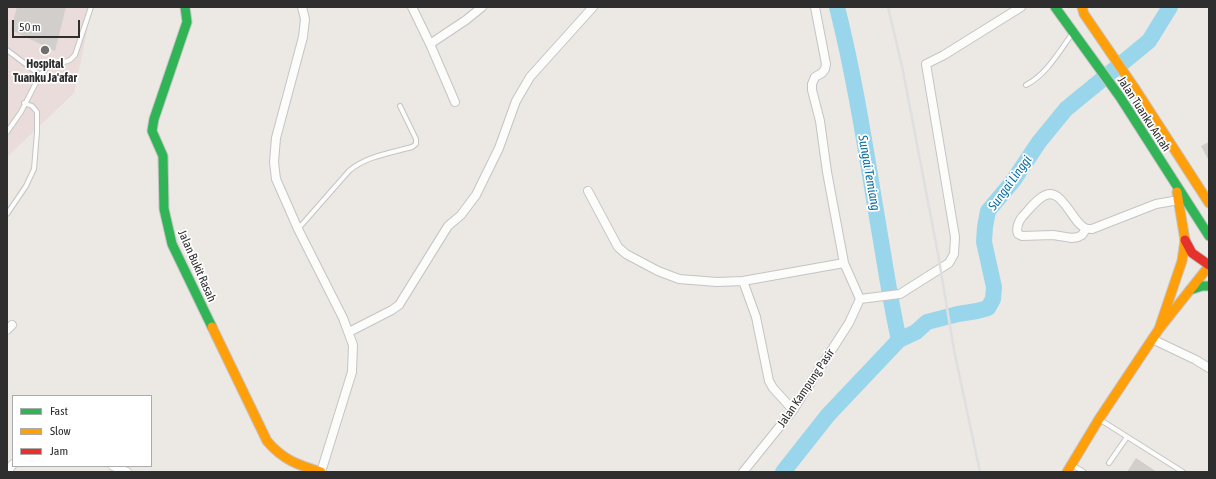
<!DOCTYPE html>
<style>
body{margin:0}
#map{position:relative;width:1216px;height:479px;overflow:hidden;background:#ece8e4;font-family:"Asap Condensed",sans-serif}
canvas{display:block}
.frame{position:absolute;inset:0;border:8px solid #2e2e2e;pointer-events:none}
.legend{position:absolute;left:12px;top:395px;width:140px;height:72px;box-sizing:border-box;background:#fff;border:1px solid #ababab;margin:0;padding:5px 7px;list-style:none;font-size:12px;color:#2e2e2e}
.legend li{display:flex;align-items:center;gap:8px;height:20px}
.legend b{width:20px;border:1px solid #ababab}
.scale{position:absolute;left:12px;top:20px;width:68px;height:18px;box-sizing:border-box;border:2px solid #2e2e2e;border-top:0;padding-left:5px;font-size:12px;line-height:14px;white-space:nowrap;color:#2e2e2e;-webkit-text-stroke:3px #fff;paint-order:stroke}
</style>
<div id="map">
<canvas width="1216" height="479"></canvas>
<div class="frame"></div>
<ul class="legend">
<li><b style="height:5px;background:#30b455"></b>Fast</li>
<li><b style="height:5px;background:#ff9f0a"></b>Slow</li>
<li><b style="height:5px;background:#e5322d"></b>Jam</li>
</ul>
<div class="scale">50 m</div>
</div>
<script>
const c = document.querySelector('canvas').getContext('2d');
c.lineJoin = 'round';
function fillPath(path, color) {
  c.fillStyle = color;
  c.fill(path, 'evenodd');
}
function trace(path, color, width, dash) {
  c.strokeStyle = color;
  c.lineWidth = width;
  c.lineCap = dash ? 'butt' : 'round';
  c.setLineDash(dash || []);
  c.stroke(path);
}
function drawText(font, color, halo, rows, align = 'center') {
  c.font = font + ' "Asap Condensed",sans-serif';
  c.lineWidth = 3.5;
  c.setLineDash([]);
  c.textBaseline = 'middle';
  c.strokeStyle = halo;
  c.fillStyle = color;
  for (const [text, x, y, turn = 0] of rows) {
    c.save();
    c.translate(x, y);
    c.rotate((+turn || 0) * Math.PI / 180);
    c.textAlign = isNaN(turn) ? turn : align;
    if (halo) c.strokeText(text, 0, 0);
    c.fillText(text, 0, 0);
    c.restore();
  }
}
fillPath(new Path2D(`
 M7,7H92L74,93L7,157Z`), '#e9dcdb');
trace(new Path2D(`
 M837,7C856,82 867,159 880,235C886,270 891,305 899,340
 M783,472L828,415L899,340L916,332L927,322L958,314L977,311L988,308L993,299L994,287L984,242L985,227L988,211L1013,181L1039,142L1066,109L1149,41L1170,7`), '#99d6ec', 16);
fillPath(new Path2D(`
 M17,7H66L55,51L11,30Z
 M1209,142V161L1201,146Z
 M1136,458L1157,472H1127Z`), '#d1cecb');
const lane = new Path2D(`
 M7,50L40,75
 M1026,85C1046,75 1059,52 1072,34
 M7,132L21,112L40,75L47,68L70,60L75,55L91,7
 M7,214L26,186L34,169L37,132V112L32,106L24,103
 M298,229L349,171C366,156 391,153 412,147L416,144V139L400,106
 M1099,419L1183,472
 M1109,463L1127,437
 M1072,465L1084,472`);
const street = new Path2D(`
 M302,7L305,19L303,37L276,138L274,162L276,179L298,229L343,318L353,345L352,372L321,472
 M412,7L430,44L455,102
 M815,7L826,64L825,69L822,73L815,77L812,84V90L820,121L827,172L844,263L860,299
 M430,44L466,20L482,7
 M588,191L618,247L626,254L658,271L679,279L717,282L743,281L756,317L769,381L773,388L793,410
 M1086,229L1082,235L1078,237L1072,238L1053,235L1022,236L1018,234C1016,229 1018,222 1022,217C1028,211 1034,202 1042,197C1061,183 1072,223 1085,228C1086,229 1091,229 1092,229L1156,204L1179,200
 M743,281L844,263
 M860,299L900,294L949,263L954,254L955,237L926,64L944,55L1021,7
 M7,330L12,325
 M349,332L392,310L399,305L448,226L461,215L476,195L499,148L516,101L530,77L593,7
 M1152,339L1196,360L1209,368
 M113,466L127,472
 M7,472L13,464
 M743,472L793,410L849,323L860,299`);
const fast = new Path2D(`
 M185,7L187,22L154,119L152,131L163,156L164,209L172,244L212,327
 M1055,7L1120,97L1209,236
 M1190,290L1202,286H1209`);
const slow = new Path2D(`
 M1082,7L1084,14L1134,87L1209,203
 M212,327L267,441C283,460 298,465 321,472
 M1159,329L1182,261L1185,240L1177,192
 M1067,472L1099,419L1159,329L1209,266`);
const jam = new Path2D(`
 M1185,240L1192,253L1209,265`);
trace(lane, '#c5c4c5', 6);
trace(street, '#c5c4c5', 10);
trace(fast, '#c5c4c5', 11);
trace(slow, '#c5c4c5', 11);
trace(jam, '#c5c4c5', 11);
trace(lane, '#fcfcfb', 4);
trace(street, '#fcfcfb', 8);
trace(fast, '#30b455', 9);
trace(slow, '#ff9f0a', 9);
trace(jam, '#e5322d', 9);
trace(new Path2D(`
 M888,7L902,66L938,254L954,350L980,472`), '#dfdfe1', 2.5);
for (const [x, y, r, color] of [
 [45,50,5,"#706f6e"]
]) {
  const dot = new Path2D();
  dot.arc(x, y, r, 0, 2 * Math.PI);
  c.fillStyle = color;
  c.fill(dot);
  trace(dot, '#fff', 1.5);
}
drawText('bold 12px', '#2e2e2e', '#fff', [
 ["Hospital",45,64],
 ["Tuanku Ja'afar",45,78]
]);
drawText('12px', '#2e2e2e', '#fff', [
 ["Jalan Tuanku Antah",1144,114,57],
 ["Jalan Bukit Rasah",197,266,66],
 ["Jalan Kampung Pasir",806,388,-56]
]);
drawText('italic 13px', '#0d6fa3', '#fff', [
 ["Sungai Temiang",869,173,80],
 ["Sungai Linggi",1010,183,-54]
]);
</script>
